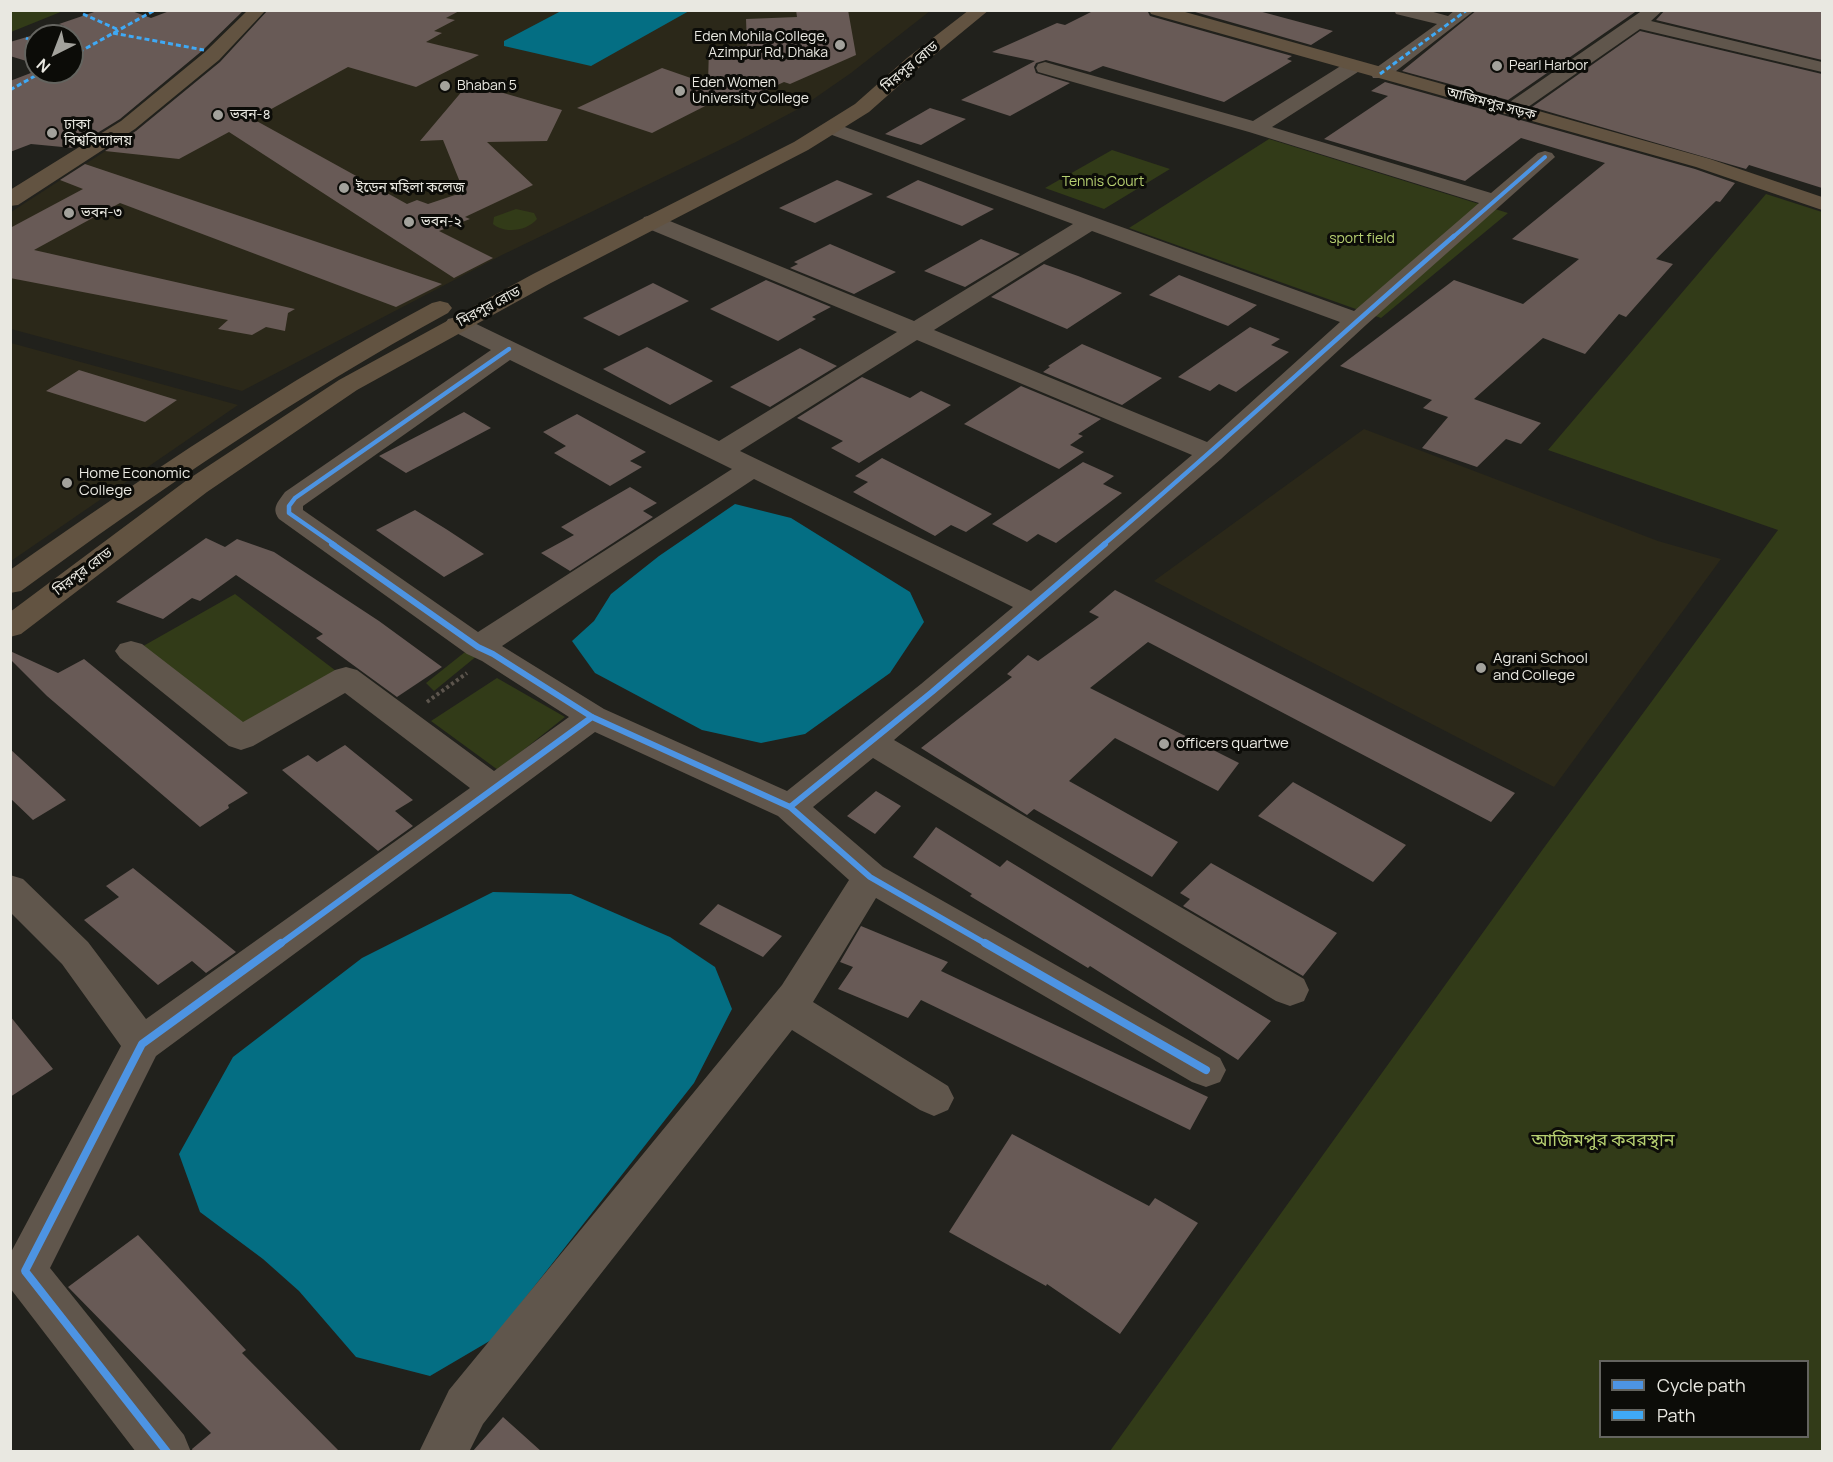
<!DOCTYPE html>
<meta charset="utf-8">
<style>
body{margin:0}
#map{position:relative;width:1833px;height:1462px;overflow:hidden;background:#21211c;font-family:Manrope,sans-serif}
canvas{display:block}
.frame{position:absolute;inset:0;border:12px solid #e9e8e1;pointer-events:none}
.legend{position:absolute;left:1599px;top:1360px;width:210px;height:78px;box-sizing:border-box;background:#0c0c08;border:2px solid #64645f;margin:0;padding:8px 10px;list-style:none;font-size:18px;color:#e9e8e1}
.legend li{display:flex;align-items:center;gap:12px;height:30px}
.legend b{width:30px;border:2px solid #64645f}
.north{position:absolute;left:24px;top:24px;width:60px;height:60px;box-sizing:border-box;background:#0c0c08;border:2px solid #64645f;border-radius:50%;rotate:222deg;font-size:16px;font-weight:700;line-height:24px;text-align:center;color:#e9e8e1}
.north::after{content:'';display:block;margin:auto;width:21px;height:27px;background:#a3a29c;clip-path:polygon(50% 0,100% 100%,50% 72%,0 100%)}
</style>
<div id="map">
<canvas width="1833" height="1462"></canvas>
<div class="frame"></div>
<ul class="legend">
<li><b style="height:8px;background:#4d94e3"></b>Cycle path</li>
<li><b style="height:8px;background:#3fa9f5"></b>Path</li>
</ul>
<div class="north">N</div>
</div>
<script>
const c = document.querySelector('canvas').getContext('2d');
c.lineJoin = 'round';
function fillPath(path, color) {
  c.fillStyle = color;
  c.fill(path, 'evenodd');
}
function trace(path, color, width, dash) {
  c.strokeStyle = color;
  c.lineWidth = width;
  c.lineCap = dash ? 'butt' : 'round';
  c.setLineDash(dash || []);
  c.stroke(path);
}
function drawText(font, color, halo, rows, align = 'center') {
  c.font = font + ' Manrope,"Noto Sans Bengali",sans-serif';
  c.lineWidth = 6;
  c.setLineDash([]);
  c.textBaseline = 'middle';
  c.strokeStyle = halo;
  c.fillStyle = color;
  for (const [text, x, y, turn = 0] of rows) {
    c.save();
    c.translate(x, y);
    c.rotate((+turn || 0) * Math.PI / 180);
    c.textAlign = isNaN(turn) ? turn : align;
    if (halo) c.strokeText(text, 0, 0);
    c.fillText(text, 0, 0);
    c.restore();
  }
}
fillPath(new Path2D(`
 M281,11H930L851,73L802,107L736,142L502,255L242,391L11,329V212L172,108Z
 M11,343L238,405L11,561Z
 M1364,429L1658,541L1721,559L1554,787L1154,581Z`), '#2b2819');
fillPath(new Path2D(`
 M11,10H63V11L11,32Z
 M1269,139L1508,213L1381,318L1129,228Z
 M1112,150L1170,169L1104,209L1045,188Z
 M1766,194L1822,212V1451H1110L1543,849L1778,530L1548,450ZM1600,1362H1808V1436H1600Z
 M516,209L534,213L537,219C527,231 505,234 493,224L494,217Z
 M235,594L340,674L243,731L138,649Z
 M465,652L478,655L434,691L426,683Z
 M497,678L565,717L498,770L431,721Z`), '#323b18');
fillPath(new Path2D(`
 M561,11V10L689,11L591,66L504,46V41Z
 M735,504L791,518L910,592L924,622L890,673L805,734L761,743L702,730L595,673L572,641L594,621L611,594L659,556Z
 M493,892L571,894L670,937L715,967L732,1009L694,1083L493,1339L430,1376L356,1357L299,1291L263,1259L200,1212L179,1154L233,1057L362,958Z`), '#046e83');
fillPath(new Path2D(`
 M100,10H129L151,18L172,10H244L203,50L120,119L73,148L31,144L10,152V81L36,71L72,72V36H36V64L10,56V42L64,26L59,24Z
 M268,10H461L446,18L455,20L434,31L442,33L426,42L479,55L416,87L348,67L253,119L407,204L417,200L428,204L464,192L443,140L420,141L469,83L562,110L547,141L487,142L533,185L465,217L470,219L439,231L493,258L454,278L229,132L179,159L105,151L136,131L220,62Z
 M796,10H848L856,55L790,84L784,82L741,102L730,98L724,101L719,99L652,133L577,108L662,68L708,84L709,47L747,46L746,19L797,17Z
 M1095,10H1147L1150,16L1292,56L1287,59L1292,61L1224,102L1103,66L1090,72L1046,60L1036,63L1034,67L1036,73L1070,83L1010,116L961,100L1035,61L992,52L1057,23L1065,25Z
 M1188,10H1255L1333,31L1311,45Z
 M1477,10H1638L1508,100L1402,71Z
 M1665,10H1822V60L1656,20Z
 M1640,31L1822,74V188L1749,165L1746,169L1532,107Z
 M1385,82L1695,169L1735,183L1720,202L1716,201L1656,259L1673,264L1626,317L1619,314L1585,354L1543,338L1474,399L1541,423L1521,444L1506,439L1477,467L1422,448L1448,417L1423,408L1432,400L1340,366L1454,280L1523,304L1579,259L1512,239L1605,163L1521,138L1465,181L1324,139L1388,96L1371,91Z
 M930,108L966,119L921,145L885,134Z
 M85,164L442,284L396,307L120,203L34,250L295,309L288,313L285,331L266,327L252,335L218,329L228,320L10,278V228L83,189L60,180Z
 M837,180L873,194L815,223L779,208Z
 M918,180L994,209L962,226L886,197Z
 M981,239L1020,254L965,287L924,271Z
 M830,244L896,272L854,294L790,268L798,264L794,262Z
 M1044,264L1078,276L1122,293L1067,329L991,297Z
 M1179,275L1257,305L1228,326L1149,295Z
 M766,280L831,307L812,317L816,319L778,341L710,309Z
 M653,283L689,301L619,336L583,318Z
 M1250,327L1280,339L1271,345L1289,352L1236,392L1219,384L1210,391L1178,377Z
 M1082,344L1162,378L1122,405L1043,372L1050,367L1048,366Z
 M647,347L713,381L670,405L603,369Z
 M800,348L837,366L770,407L730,387Z
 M79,370L177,400L145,422L46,391Z
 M862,377L910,398L921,391L951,405L859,463L831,448L843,441L797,418Z
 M1021,386L1101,419L1078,434L1083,436L1070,445L1084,452L1059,469L964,424Z
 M464,412L491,428L406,473L379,456Z
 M577,414L646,452L630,461L642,467L610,486L554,453L566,446L543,432Z
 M882,458L992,514L966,532L951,525L935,536L853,492L868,482L855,476Z
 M1083,462L1114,476L1103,484L1122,493L1056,543L1038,534L1027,542L992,524Z
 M630,487L657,503L643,511L653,517L570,571L541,553L574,535L561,527Z
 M415,510L446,529L484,554L444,577L376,530Z
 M206,538L225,547L237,539L274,552L379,621L442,667L397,697L316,638L323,634L236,575L200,601L192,598L163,619L116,602Z
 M1115,590L1515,793L1491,822L1148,642L1090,688L1239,763L1218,791L1115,738L1069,781L1178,842L1152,877L1034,809L1027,815L921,748L1012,677L1007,674L1028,655L1038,661L1099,617L1089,612Z
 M10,651L58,673L84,659L248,793L228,805L229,808L200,827L47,696L10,659Z
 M345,745L413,800L395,811L413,826L378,851L282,770L308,755L317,762Z
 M10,749L66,800L33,820L10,798Z
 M1293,782L1406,845L1373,882L1258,816Z
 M876,791L901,806L875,834L847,816Z
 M936,827L1000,867L1007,860L1271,1021L1238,1060L1090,966L1088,968L970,896L972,894L913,857Z
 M1211,863L1337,933L1303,976L1183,906L1190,899L1180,893Z
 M133,868L236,952L206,973L192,961L158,985L84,920L119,897L106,886Z
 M718,904L782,936L763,957L699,924Z
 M861,926L948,962L941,971L1208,1097L1190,1130L921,1000L908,1018L838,989L853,967L840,962Z
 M10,1016L53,1069L10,1097Z
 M1012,1134L1149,1206L1155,1198L1198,1223L1120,1334L1047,1284L1046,1286L949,1232Z
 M138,1235L246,1350L242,1353L340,1452H193L192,1449L211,1433L68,1287Z
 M503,1417L542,1452H472Z`), '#685a56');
trace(new Path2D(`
 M427,702L467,673`), '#5c554d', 4, [3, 3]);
fillPath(new Path2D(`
 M1394,10H1426L1448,16L1455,10H1475L1387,78H1373L1371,74L1373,70L1437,24L1396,14Z
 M1643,10H1663L1651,21L1822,62V72L1640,29L1518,114H1504L1501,110L1504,106Z
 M1354,60L1361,62L1363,66L1361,70L1272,127L1491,193L1538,153L1545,151L1552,153L1555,157L1366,325L1221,459L894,740L1304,979L1309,990L1304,1001L1290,1006L1276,1001L873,758L813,807L883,867L1220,1058L1226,1070L1220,1082L1206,1087L1192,1082L876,898L813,1002L948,1086L954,1098L948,1110L934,1116L920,1110L792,1030L483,1424L469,1452H419L449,1390L782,985L849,880L778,816L595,732L156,1056L50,1268L184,1435L191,1452H136L10,1288V1254L121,1046L62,964L10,912V875L23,879L88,942L146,1019L470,788L345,693L253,746L241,750L229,746L120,658L115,651L120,644L131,641L142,644L243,722L335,670L346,667L357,670L494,771L569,717L482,661L467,654L279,519C271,508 278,502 285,492L491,350L448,329L445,324L448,319L457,317L466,319L719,441L897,332L644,227L641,222L644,217L652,215L660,217L914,321L1073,224L824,132L821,128L824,124L831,122L1354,311L1479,203L1249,132L1038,72L1036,68L1038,64L1045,62L1253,121L1347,62ZM1092,231L1340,322L1207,442L934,330ZM917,340L1192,455L1031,591L740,451ZM510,360L732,469L478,632L303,510V506ZM754,479L1013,607L921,684L787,791L604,709L502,646Z`), '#60564c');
fillPath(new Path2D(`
 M248,10H266L219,60L135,129L18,205L10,206V190L121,121L205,52Z
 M969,10H989L921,66L869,112L808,150L549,284L357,390L207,492L21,634L10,637V612L187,480L339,380L533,274L794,142L855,104L907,58Z
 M1149,10H1178L1710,159L1822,197V210L1696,167L1151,14Z
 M440,301L448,303L452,308L448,313C298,395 159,490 21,591L10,593V570C147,474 284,382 432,303Z`), '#625341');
trace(new Path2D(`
 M83,14L119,30
 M113,33L204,50
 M26,38L36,43
 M72,56L155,10
 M1380,74L1467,10
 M10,90L42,72`), '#3fa9f5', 3, [5, 3]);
trace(new Path2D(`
 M1452,238L1545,157`), '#4d94e3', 4);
trace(new Path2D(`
 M335,545L289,513V506L295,498L509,349
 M1103,545C1222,444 1336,338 1454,236`), '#4d94e3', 4.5);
trace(new Path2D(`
 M332,544L478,647L493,654L592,717L790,807L870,877L988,945
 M790,807L932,692L1105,544
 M279,945L592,717`), '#4d94e3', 6);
trace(new Path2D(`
 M985,943L1206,1070
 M167,1452L25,1271L142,1044L281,943`), '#4d94e3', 8);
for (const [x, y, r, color] of [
 [840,45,6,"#a3a29c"],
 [1497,66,6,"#a3a29c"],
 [445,86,6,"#a3a29c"],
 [680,91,6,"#a3a29c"],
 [218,115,6,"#a3a29c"],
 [52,133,6,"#a3a29c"],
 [344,188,6,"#a3a29c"],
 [69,213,6,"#a3a29c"],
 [409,222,6,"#a3a29c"],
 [67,483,6,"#a3a29c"],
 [1481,668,6,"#a3a29c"],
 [1164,744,6,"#a3a29c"]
]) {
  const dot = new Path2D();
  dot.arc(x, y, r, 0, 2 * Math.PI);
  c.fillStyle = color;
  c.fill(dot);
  trace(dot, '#0c0c08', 2);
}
drawText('14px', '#e9e8e1', '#0c0c08', [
 ["Eden Mohila College,",828,37,"right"],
 ["Azimpur Rd, Dhaka",828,53,"right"],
 ["Pearl Harbor",1509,66],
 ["Eden Women",692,83],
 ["University College",692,99],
 ["Bhaban 5",457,86],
 ["ভবন-৪",230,115],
 ["ঢাকা",64,125],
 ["বিশ্ববিদ্যালয়",64,141],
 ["ইডেন মহিলা কলেজ",356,188],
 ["ভবন-৩",81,213],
 ["ভবন-২",421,222]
], 'left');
drawText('14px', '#e9e8e1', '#0c0c08', [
 ["মিরপুর রোড",910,67,-40],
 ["আজিমপুর সড়ক",1491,104,15],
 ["মিরপুর রোড",489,307,-28],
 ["মিরপুর রোড",83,572,-37]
]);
drawText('14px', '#b7d071', '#0c0c08', [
 ["Tennis Court",1103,182],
 ["sport field",1362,239]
]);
drawText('15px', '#e9e8e1', '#0c0c08', [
 ["Home Economic",79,474],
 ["College",79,491],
 ["Agrani School",1493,659],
 ["and College",1493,676],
 ["officers quartwe",1176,744]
], 'left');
drawText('18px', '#b7d071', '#0c0c08', [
 ["আজিমপুর কবরস্থান",1603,1141]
]);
</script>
